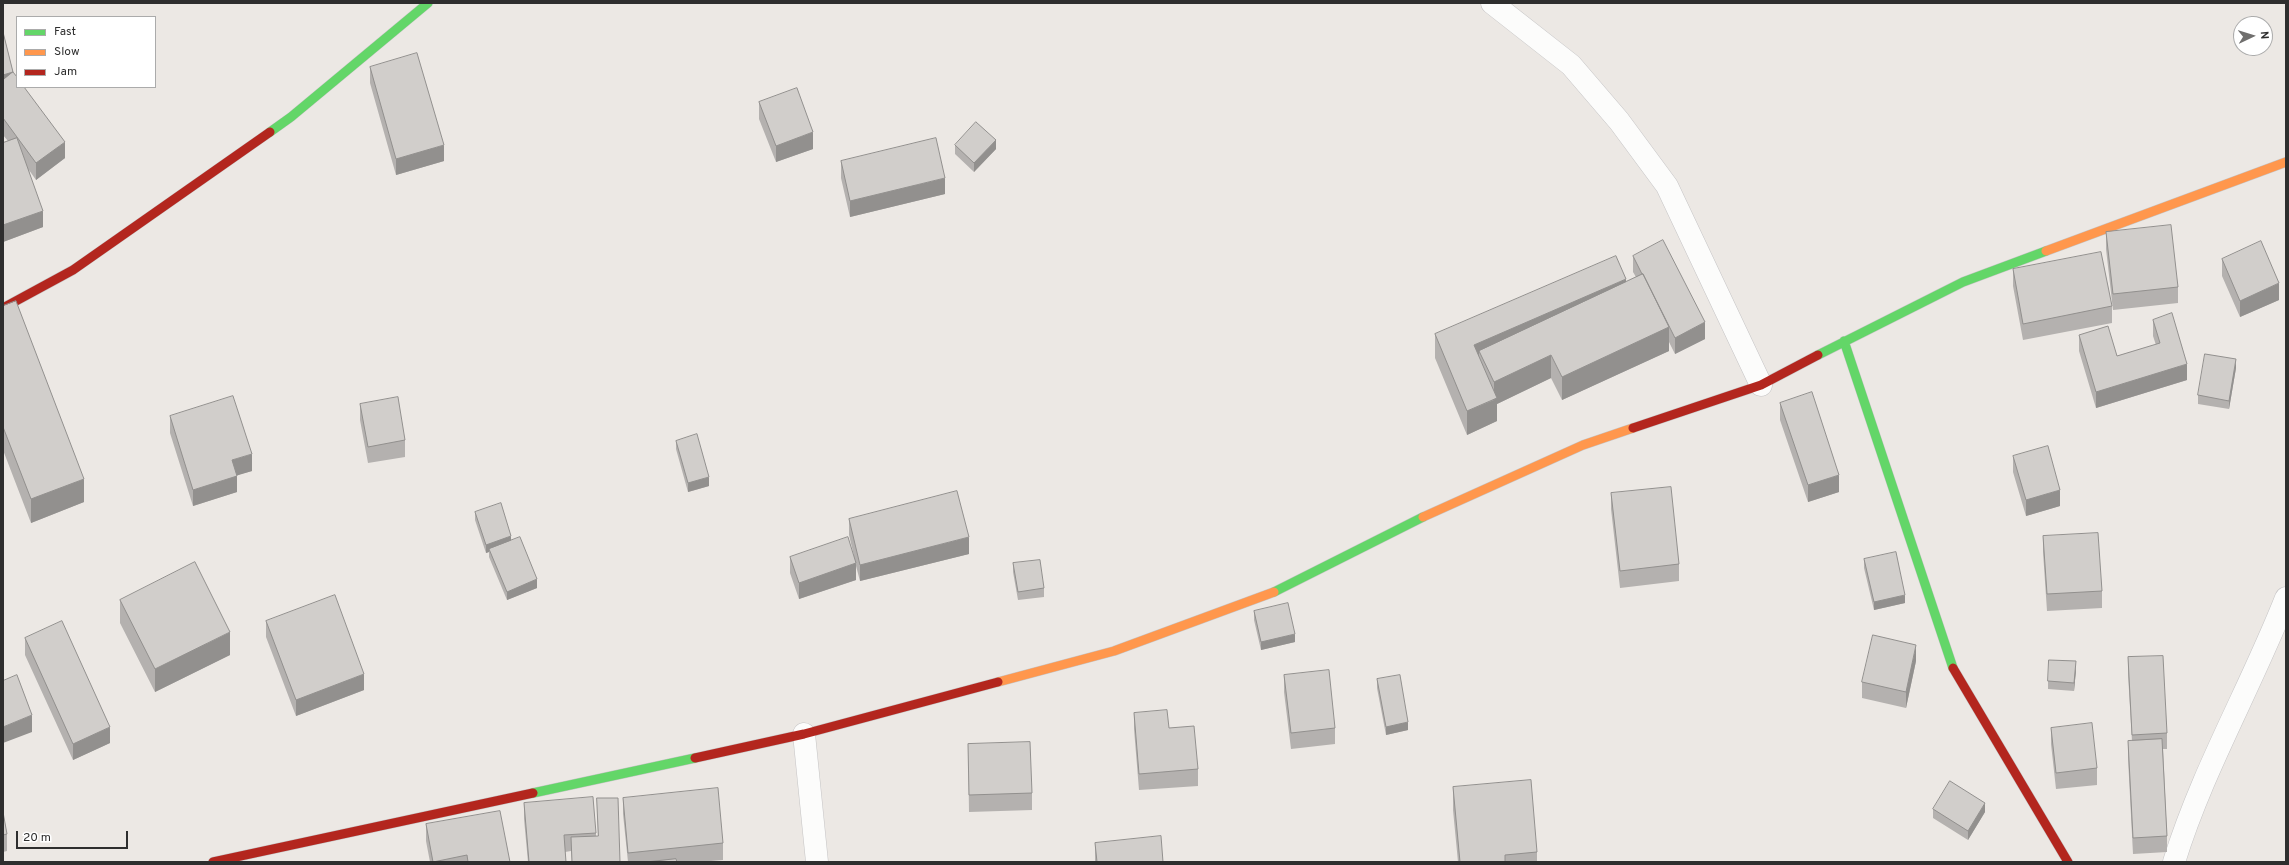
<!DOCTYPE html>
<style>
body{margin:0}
#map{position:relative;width:2289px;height:865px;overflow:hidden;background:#ece8e4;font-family:Overpass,sans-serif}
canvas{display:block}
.frame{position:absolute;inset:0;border:4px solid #2e2e2e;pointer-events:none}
.legend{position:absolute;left:16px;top:16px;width:140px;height:72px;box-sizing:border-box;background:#fff;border:1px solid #ababab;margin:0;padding:5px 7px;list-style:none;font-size:12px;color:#2e2e2e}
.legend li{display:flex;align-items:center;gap:8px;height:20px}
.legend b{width:20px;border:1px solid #ababab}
.north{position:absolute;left:2233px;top:16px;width:40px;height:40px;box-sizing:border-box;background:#fff;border:1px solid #ababab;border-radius:50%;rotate:86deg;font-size:11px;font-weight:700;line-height:16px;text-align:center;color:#2e2e2e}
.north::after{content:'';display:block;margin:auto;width:14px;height:18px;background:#706f6e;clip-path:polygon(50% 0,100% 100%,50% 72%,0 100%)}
.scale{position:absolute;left:16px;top:831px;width:112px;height:18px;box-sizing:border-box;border:2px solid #2e2e2e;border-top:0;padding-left:5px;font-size:12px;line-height:14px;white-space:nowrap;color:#2e2e2e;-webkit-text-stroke:3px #fff;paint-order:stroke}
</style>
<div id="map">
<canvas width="2289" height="865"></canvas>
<div class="frame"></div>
<ul class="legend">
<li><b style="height:5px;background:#63d668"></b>Fast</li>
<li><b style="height:5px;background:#ff974d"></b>Slow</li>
<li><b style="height:5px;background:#b3261e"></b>Jam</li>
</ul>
<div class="north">N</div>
<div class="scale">20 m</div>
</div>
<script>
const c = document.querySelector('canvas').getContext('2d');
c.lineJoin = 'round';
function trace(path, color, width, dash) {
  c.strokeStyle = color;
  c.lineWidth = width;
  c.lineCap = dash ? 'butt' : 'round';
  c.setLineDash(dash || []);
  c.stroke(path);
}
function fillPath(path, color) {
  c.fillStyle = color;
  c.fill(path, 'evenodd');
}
const street = new Path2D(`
 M1492,3L1571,65L1619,121L1667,186L1761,385
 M804,734L817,862
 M2174,862C2202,771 2251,687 2286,598`);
const fast = new Path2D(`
 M270,132L291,117L428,3
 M1844,341L1953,668
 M1818,355L1963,282L2046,251
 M1274,592L1423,517
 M533,793L695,758`);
const slow = new Path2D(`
 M2046,251L2286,162
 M1423,517L1583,445L1633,428
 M998,682L1114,651L1274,592`);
const jam = new Path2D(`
 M3,308L73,270L270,132
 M1633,428L1761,385L1818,355
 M1953,668L2068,862
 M695,758L804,734L998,682
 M213,862L533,793`);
trace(street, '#c5c4c5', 23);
trace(fast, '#c5c4c5', 10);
trace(slow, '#c5c4c5', 10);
trace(jam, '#c5c4c5', 10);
trace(street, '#fcfcfb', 22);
trace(fast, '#63d668', 9);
trace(slow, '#ff974d', 9);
trace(jam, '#b3261e', 9);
fillPath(new Path2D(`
 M3,32L13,72L65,158L36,180L29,170L43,227L3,242V143L8,141L3,135Z
 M370,67L444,161L396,175L370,83Z
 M759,102L813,149L776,162L759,119Z
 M955,145L996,149L974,172L955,154Z
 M841,161L945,194L850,217L841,178Z
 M2106,232L2178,287V303L2113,310L2106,249Z
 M1633,256L1705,339L1675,354L1669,342V351L1562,400L1551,378L1497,404V421L1467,435L1435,358V334L1626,282L1636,277L1633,272Z
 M2222,259L2279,300L2240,317L2222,276Z
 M2013,269L2112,306V323L2023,340L2013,286Z
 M3,306L84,502L31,523L3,450Z
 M2153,320L2187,380L2096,408L2079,351V335L2117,356L2156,345L2153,336Z
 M2236,368L2229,409L2198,404V395Z
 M1780,403L1839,492L1808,502L1780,420Z
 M360,404L405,440V457L368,463L360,420Z
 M170,416L252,471L237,475V492L193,506L170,433Z
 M676,441L709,486L688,492L676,449Z
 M2013,456L2060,506L2026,516L2013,472Z
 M1611,493L1679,564V581L1620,588L1611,509Z
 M475,512L511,540L537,588L507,600L489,557V552L486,553L475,520Z
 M849,519L969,554L860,581L856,566V580L799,599L790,573V557L854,556L849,535Z
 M2043,536L2102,591V608L2047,611L2043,552Z
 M1864,559L1905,603L1874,610L1864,568Z
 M1013,563L1044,588V597L1018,600L1013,572Z
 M120,600L230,655L155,692L120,623Z
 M1254,611L1295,642L1261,650L1254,620Z
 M266,621L364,690L296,716L266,637Z
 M25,638L110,743L73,760L25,655Z
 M2128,657L2167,733V749H2163L2167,836V852L2133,854L2128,758V741H2132L2128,674Z
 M1916,661L1906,708L1862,698V682Z
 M2076,670L2074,691L2048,689V681Z
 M1284,675L1335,728V744L1291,749L1284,692Z
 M1377,679L1408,730L1386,735L1377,688Z
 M1134,713L1169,728L1198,769V786L1139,790L1134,729Z
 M2051,728L2097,768V785L2056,789L2051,744Z
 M968,744L1032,793V810L969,812Z
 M1453,787L1537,852V862H1458L1453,810Z
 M597,798L620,862H572L571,851L565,852L566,862H528L524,819V803L596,833V836H598Z
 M623,798L723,843V860L699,862H628L623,814Z
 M1933,809L1985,812L1968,840L1933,818Z
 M3,812L7,834V851L3,852Z
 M426,824L510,862H430L426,841Z
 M1095,843L1163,862H1095Z`), '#b4b1af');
fillPath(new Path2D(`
 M13,72L3,91V75Z
 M813,132V149L776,162V146Z
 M996,140V149L974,172V163Z
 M65,142V158L36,180V163Z
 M444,145V161L396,175V159Z
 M945,178V194L850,217V201Z
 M43,211V227L3,242V225Z
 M1626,279V302L1479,351V366L1474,345Z
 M2279,283V300L2240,317V301Z
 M1705,322V339L1675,354V338Z
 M1669,327V351L1562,400V377Z
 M1551,355V378L1497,404V421L1467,435V411L1494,400V382Z
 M2236,359V368L2229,409V401Z
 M2187,364V380L2096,408V392Z
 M252,454V471L232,477V460Z
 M1839,475V492L1808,502V485Z
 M237,476V492L193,506V490Z
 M709,477V486L688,492V483Z
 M84,479V502L31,523V499Z
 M2060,490V506L2026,516V500Z
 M511,536V545L489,549V552L486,553V545Z
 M969,537V554L860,581V565Z
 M856,563V580L799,599V583Z
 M537,579V588L507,600V592Z
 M1905,595V603L1874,610V602Z
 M230,632V655L155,692V669Z
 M1295,634V642L1261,650V642Z
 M1916,645V661L1906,708V692Z
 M2076,661V670L2074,691V683Z
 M364,674V690L296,716V700Z
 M32,715V732L3,743V727Z
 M1408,722V730L1386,735V727Z
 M110,727V743L73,760V744Z
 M1985,803V812L1968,840V831Z`), '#92908e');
const building = new Path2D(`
 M3,32L13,72L3,75Z
 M417,53L444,145L396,159L370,67Z
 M13,72L17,77V87H24L65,142L36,163L3,118V80Z
 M797,88L813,132L776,146L759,102Z
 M976,122L996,140L974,163L955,145Z
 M17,138L43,211L3,225V143Z
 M936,138L945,178L850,201L841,161Z
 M2171,225L2178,287L2113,294L2106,232Z
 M1663,240L1705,322L1675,338L1643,274H1642L1633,256Z
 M2261,241L2279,283L2240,301L2222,259Z
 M2101,252L2112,306L2023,324L2013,269Z
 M1616,256L1626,279L1474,345L1497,398L1467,411L1435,334Z
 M1643,274L1669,327L1562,377L1551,355L1494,382L1479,351Z
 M16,301L84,479L31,499L3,427V306Z
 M2172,313L2187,364L2096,392L2079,335L2108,326L2117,356L2160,343L2153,320Z
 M2205,354L2236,359L2229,401L2198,395Z
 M1812,392L1839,475L1808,485L1780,403Z
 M233,396L252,454L232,460L237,476L193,490L170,416Z
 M398,397L405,440L368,447L360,404Z
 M697,434L709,477L688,483L676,441Z
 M2048,446L2060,490L2026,500L2013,456Z
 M1671,487L1679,564L1620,571L1611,493Z
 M957,491L969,537L860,565L849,519Z
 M501,503L511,536L486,545L475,512Z
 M2098,533L2102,591L2047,594L2043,536Z
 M520,537L537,579L507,592L489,549Z
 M848,537L856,563L799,583L790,557Z
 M1896,552L1905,595L1874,602L1864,559Z
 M1040,560L1044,588L1018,592L1013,563Z
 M195,562L230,632L155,669L120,600Z
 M335,595L364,674L296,700L266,621Z
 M1288,603L1295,634L1261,642L1254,611Z
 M62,621L110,727L73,744L25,638Z
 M1873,635L1916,645L1906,692L1862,682Z
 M2163,656L2167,733L2132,735L2128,657Z
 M2049,660L2076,661L2074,683L2048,681Z
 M1329,670L1335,728L1291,733L1284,675Z
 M17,675L32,715L3,727V681Z
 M1400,675L1408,722L1386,727L1377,679Z
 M1167,710L1169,728L1194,726L1198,769L1139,774L1134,713Z
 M2092,723L2097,768L2056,773L2051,728Z
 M2162,739L2167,836L2133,838L2128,741Z
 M1030,742L1032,793L969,795L968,744Z
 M1531,780L1537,852L1505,855V862H1460L1453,787Z
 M1950,781L1985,803L1968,831L1933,809Z
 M718,788L723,843L628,853L623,798Z
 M593,797L596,833L564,835L566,862H529L524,803Z
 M597,798H618L620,862H572L571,837L598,836Z
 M500,811L510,862H468L467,855L433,862L426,824Z
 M3,812L7,834L3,835Z
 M1161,836L1163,862H1097L1095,843Z
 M676,859L677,862H647Z`);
fillPath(building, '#d1cecb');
trace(building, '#92908e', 1);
</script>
